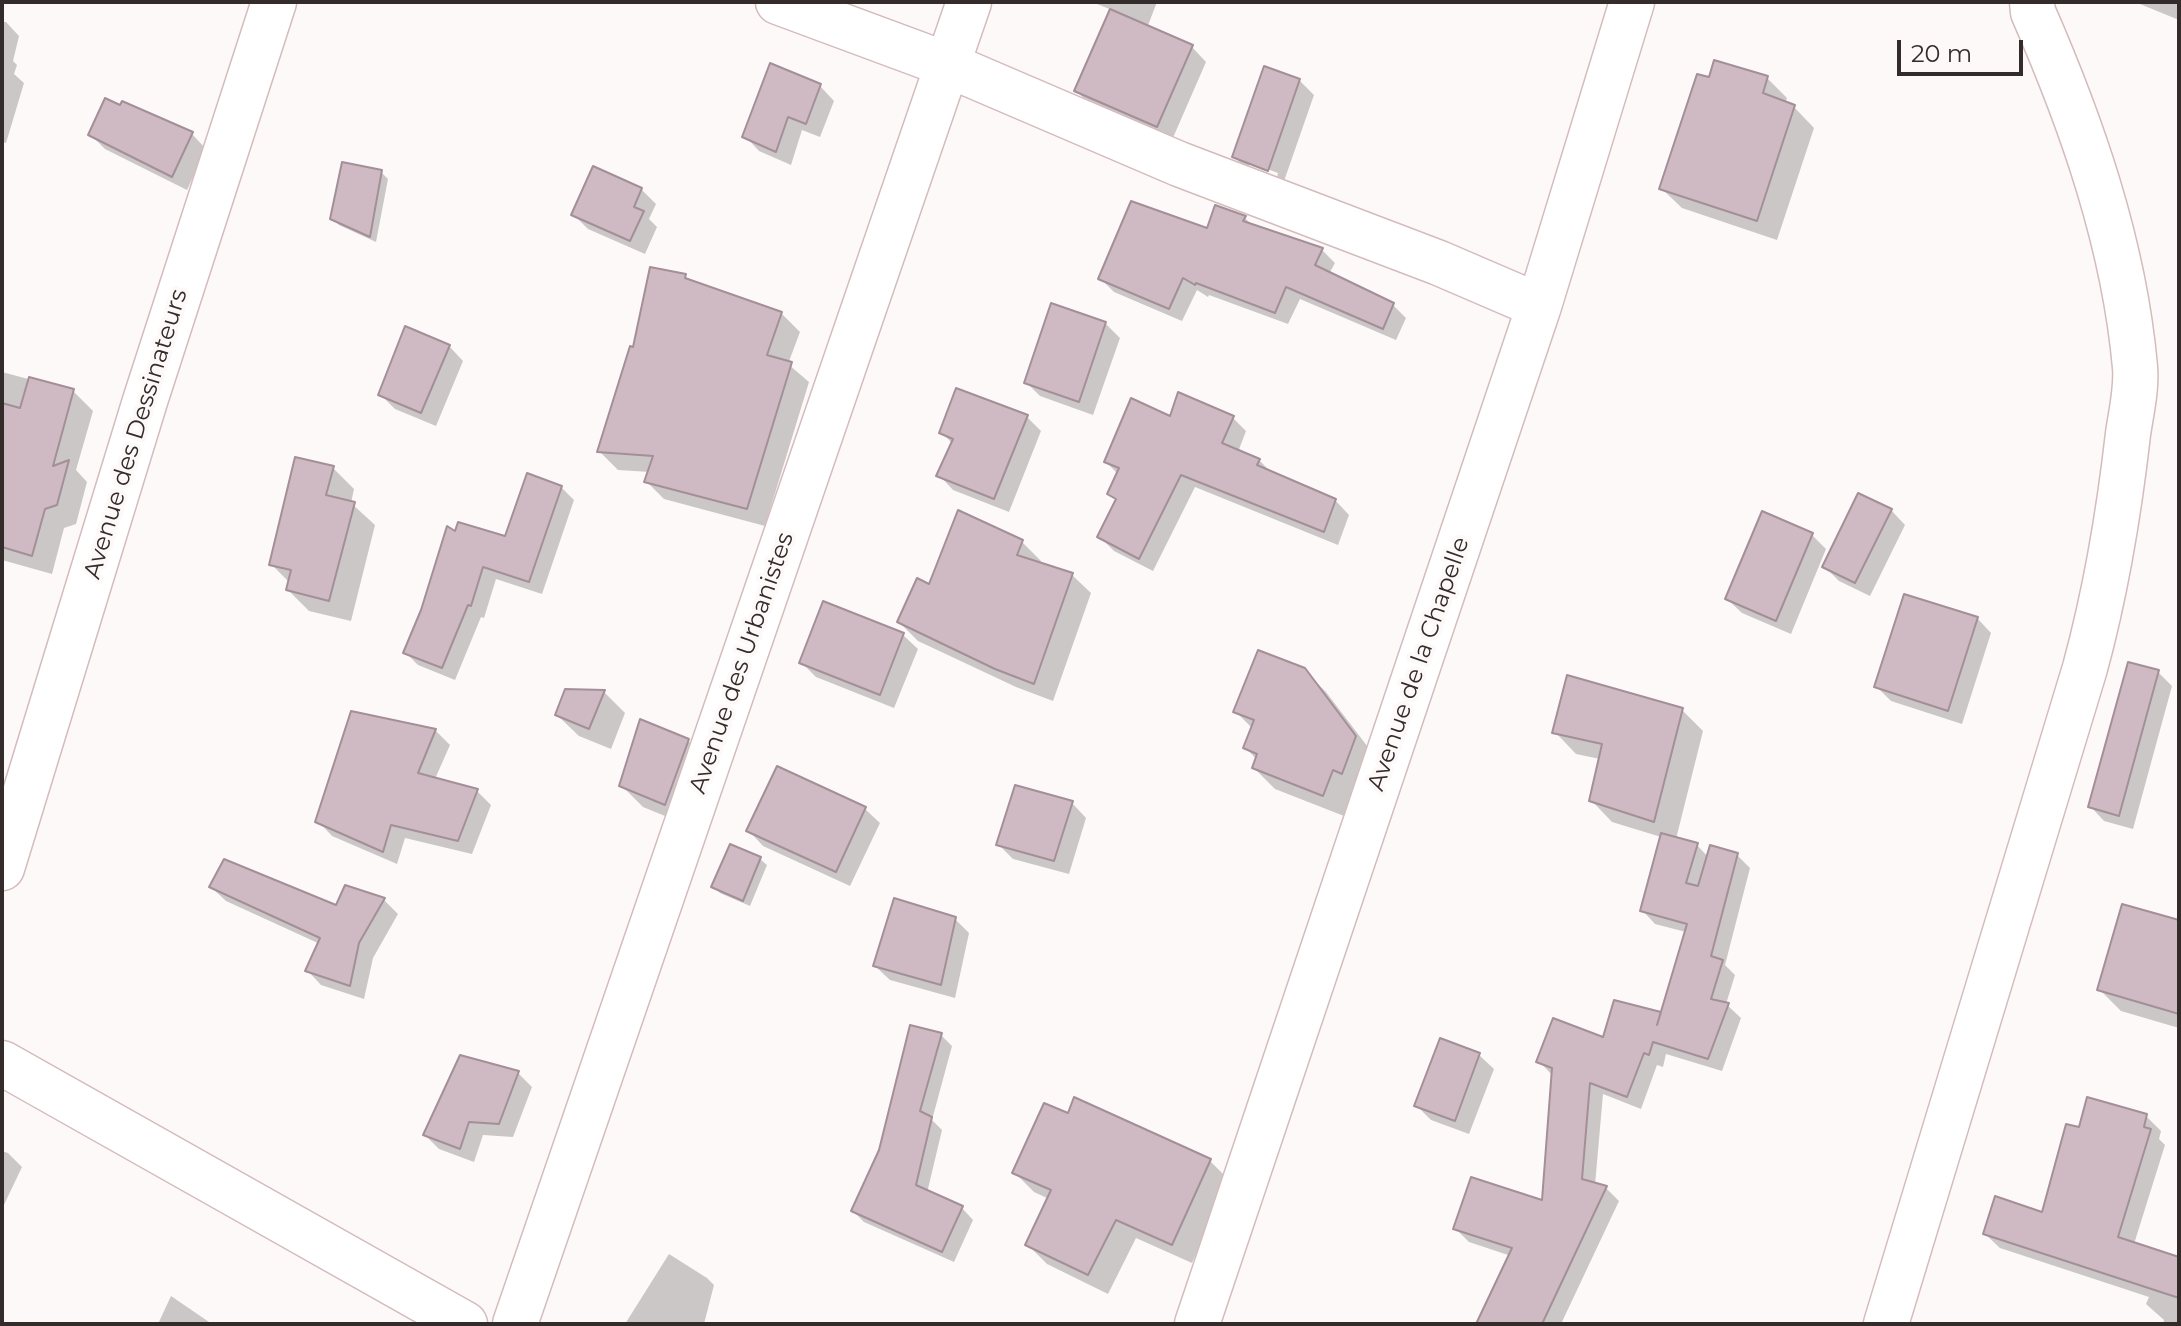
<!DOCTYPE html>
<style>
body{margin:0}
#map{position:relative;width:2181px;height:1326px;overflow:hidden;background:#fef9f9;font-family:Montserrat,sans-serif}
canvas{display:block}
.frame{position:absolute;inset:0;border:4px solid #342b2b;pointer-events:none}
.scale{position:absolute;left:1897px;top:40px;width:126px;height:36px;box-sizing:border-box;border:4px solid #342b2b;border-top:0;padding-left:10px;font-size:24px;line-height:28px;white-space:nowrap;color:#342b2b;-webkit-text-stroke:6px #fef9f9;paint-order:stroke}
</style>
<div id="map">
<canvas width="2181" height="1326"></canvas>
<div class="frame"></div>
<div class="scale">20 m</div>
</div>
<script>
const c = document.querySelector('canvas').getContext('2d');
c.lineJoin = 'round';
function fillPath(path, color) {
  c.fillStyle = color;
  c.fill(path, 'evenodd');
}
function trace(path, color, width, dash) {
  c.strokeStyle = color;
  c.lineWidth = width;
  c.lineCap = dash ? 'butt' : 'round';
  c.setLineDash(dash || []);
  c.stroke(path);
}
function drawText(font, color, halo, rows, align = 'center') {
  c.font = font + ' Montserrat,sans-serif';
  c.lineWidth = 8;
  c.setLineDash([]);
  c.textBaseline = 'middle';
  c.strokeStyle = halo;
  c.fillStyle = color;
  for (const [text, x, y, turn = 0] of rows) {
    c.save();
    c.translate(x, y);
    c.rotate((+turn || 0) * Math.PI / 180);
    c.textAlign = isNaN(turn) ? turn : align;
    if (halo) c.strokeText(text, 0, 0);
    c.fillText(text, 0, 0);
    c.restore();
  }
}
fillPath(new Path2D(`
 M1092,2H1157L1147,28L1192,47L1206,62L1172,140L1091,105L1076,91L1112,10Z
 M2135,2H2179V20Z
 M2,22H6L19,36L13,61L17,65L14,74L24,83L6,143L2,142Z
 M1767,78L1787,98L1785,104L1794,107L1814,128L1777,240L1682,208L1661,188L1710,79Z
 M1299,80L1314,95L1283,184L1249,171L1234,157ZM1249,162L1278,173L1277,177L1249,166Z
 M820,86L834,101L820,137L802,130L791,165L759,151L745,136Z
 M192,134L206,149L187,190L105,149L91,135Z
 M381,172L388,179L376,242L339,225L332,218Z
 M641,189L656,204L649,219L657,227L645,254L588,229L574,215Z
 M1216,207L1245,218L1254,227L1322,250L1335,263L1329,274L1393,305L1406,318L1396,340L1300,299L1288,324L1209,295L1208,297L1197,290L1182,321L1114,292L1101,279L1208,230Z
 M685,276L691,282L781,313L800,332L788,364L809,382L765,526L664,499L646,481L650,472L618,470L600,452L634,350Z
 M1105,323L1120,338L1093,415L1040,396L1026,382Z
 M449,346L463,361L436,426L395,409L381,395Z
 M2,372L73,391L93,411L76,470L87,482L76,524L64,528L52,574L2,560Z
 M1027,417L1041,431L1009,512L953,490L939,475L953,444L941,432Z
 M1232,417L1246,431L1238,452L1259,460L1272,473L1335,500L1349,515L1338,545L1195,487L1153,571L1114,551L1100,537L1117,501L1109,493L1118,474L1106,462L1171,419Z
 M333,468L354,489L351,503L375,525L351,621L309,611L288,590L290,583L271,564Z
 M561,487L574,500L542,594L496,579L484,618L481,617L455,680L418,665L405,652L456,534L507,538Z
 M1891,510L1905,525L1870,596L1839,581L1825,567Z
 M1812,535L1826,549L1791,634L1742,613L1727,599Z
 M1022,542L1041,561L1040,564L1072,575L1091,593L1053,701L1016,687L918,641L899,622L930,587Z
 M1977,618L1991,633L1962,724L1891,701L1877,687Z
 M903,635L918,649L894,708L816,677L801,662Z
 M1304,670L1326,692L1377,759L1355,790L1344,816L1275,789L1254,768L1257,760L1246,748L1253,729L1236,712Z
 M2158,672L2172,686L2133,829L2104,821L2090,806Z
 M604,692L625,713L611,749L579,736L557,715Z
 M1682,710L1703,731L1676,839L1697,845L1708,857L1737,855L1750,868L1725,965L1735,975L1726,1004L1741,1018L1722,1071L1666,1054L1663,1067L1657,1065L1641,1109L1603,1094L1595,1185L1606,1188L1619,1201L1561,1324H1478L1511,1256L1469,1242L1455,1228L1544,1203L1552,1075L1539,1061L1605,1040L1662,1016L1686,932L1655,924L1642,910L1661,837L1612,822L1591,800L1600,759L1576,754L1555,732Z
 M352,713L435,730L450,745L435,779L477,791L491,805L472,854L405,838L397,864L332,836L318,821Z
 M688,741L710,762L687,825L643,807L621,785Z
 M778,769L865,809L880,823L850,886L763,846L749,831Z
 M1072,803L1086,818L1069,874L1013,859L999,845Z
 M760,859L767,865L750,906L720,893L714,887Z
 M211,887L337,908L384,900L398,914L373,958L364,999L321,985L307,970L320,944L226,901Z
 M955,919L969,933L955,998L890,980L875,966Z
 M2179,922V1028L2121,1011L2099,989Z
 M941,1035L952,1046L932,1120L942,1130L927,1193L962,1208L973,1220L954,1262L864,1222L853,1211Z
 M1441,1041L1479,1055L1494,1069L1469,1134L1431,1120L1416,1105Z
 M518,1073L532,1087L513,1137L483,1135L474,1162L439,1149L425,1135Z
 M2146,1116L2161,1131L2159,1139L2165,1145L2134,1244L2179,1259V1324H2163L2164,1320L2146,1304L2149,1297L2000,1248L1985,1234L2044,1214L2080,1129Z
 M2,1151L8,1153L22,1167L2,1209Z
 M1210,1161L1229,1180L1192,1263L1136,1238L1108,1294L1047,1264L1027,1244L1049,1199L1034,1192L1014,1172Z
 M669,1254L707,1278L714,1285L704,1324H625Z
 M171,1296L212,1324H158Z`), '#0003');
const building = new Path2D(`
 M1110,9L1193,45L1157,127L1074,91Z
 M1714,60L1768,76L1763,93L1795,105L1757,221L1659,189L1697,74L1709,77Z
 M770,63L821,84L806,124L788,117L776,152L742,137Z
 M1264,66L1300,79L1268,171L1232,157Z
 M105,98L120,105L122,101L193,132L172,177L88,135Z
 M342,162L382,170L370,237L330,219Z
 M593,166L642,188L634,207L644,211L630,241L571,215Z
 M1131,201L1207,228L1215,205L1246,216L1243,221L1323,248L1315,265L1394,303L1383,329L1286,287L1275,313L1196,283L1195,285L1183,278L1169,309L1098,279Z
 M650,267L686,274L685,278L782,312L767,355L792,362L747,509L644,482L653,456L597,452L630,346L633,347Z
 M1051,303L1106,322L1079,402L1024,383Z
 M405,326L450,345L421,413L378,395Z
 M29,377L74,389L53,466L69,460L57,505L45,509L32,556L2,547V403L20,408Z
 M956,388L1028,415L994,499L936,476L953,439L939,433Z
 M1178,392L1234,416L1222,443L1260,459L1257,465L1336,499L1324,532L1181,475L1139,559L1097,537L1116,499L1107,494L1119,468L1104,462L1131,398L1170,416Z
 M295,457L334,466L326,495L355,502L329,601L286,590L291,570L269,565Z
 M527,473L562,486L529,582L483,567L471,606L468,605L442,668L403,653L421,610L447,526L455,531L458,522L505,536Z
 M1858,493L1892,509L1855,583L1822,567Z
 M958,510L1023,540L1017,555L1073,573L1034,684L995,669L897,622L917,578L929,584Z
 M1762,511L1813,533L1776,621L1725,599Z
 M1904,594L1978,617L1948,711L1874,687Z
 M823,601L904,633L880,695L799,663Z
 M1258,650L1305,668L1356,736L1342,774L1333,770L1323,796L1252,768L1257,754L1243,748L1254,720L1233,712Z
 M2128,662L2159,670L2119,816L2088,807Z
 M1567,675L1683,708L1654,822L1589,801L1602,744L1552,733Z
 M565,689L605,690L589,729L555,715Z
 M351,711L436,729L418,773L478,789L458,841L391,825L383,852L315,822Z
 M640,719L689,739L665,805L619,786Z
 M777,766L866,807L836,872L746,831Z
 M1015,785L1073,801L1054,861L996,845Z
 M1661,833L1698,843L1686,883L1698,886L1710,845L1738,853L1711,956L1723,960L1711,999L1729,1003L1708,1059L1653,1042L1649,1055L1644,1053L1627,1097L1590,1083L1582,1179L1607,1186L1542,1324H1476L1512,1248L1453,1229L1471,1177L1542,1200L1552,1068L1536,1062L1553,1018L1603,1037L1614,1000L1661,1012L1657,1025L1687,924L1640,911Z
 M730,844L761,857L743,901L711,887Z
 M224,859L336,905L345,885L385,898L359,943L350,986L305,971L320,938L209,887Z
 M894,898L956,917L941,985L873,966Z
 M2122,904L2179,920V1014L2097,990Z
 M910,1025L942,1033L920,1111L932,1117L916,1185L963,1206L942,1252L851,1211L879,1150Z
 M1440,1038L1480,1053L1455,1121L1414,1106Z
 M460,1055L519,1071L499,1124L469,1122L460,1149L423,1135Z
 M1074,1097L1211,1159L1172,1245L1116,1220L1088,1275L1025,1245L1051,1190L1012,1173L1044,1103L1068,1113Z
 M2087,1097L2147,1114L2144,1127L2151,1129L2118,1237L2179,1257V1298L1983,1234L1995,1196L2042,1212L2066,1124L2079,1127Z`);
fillPath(building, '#cfbac3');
trace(building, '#a38f98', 2);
const minor = new Path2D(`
 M778,2L948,65L1179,164L1439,263L1539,306
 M2,868L145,401L274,2
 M2,1063L465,1324
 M515,1324L969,2
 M1197,1324L1539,306L1632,2
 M1886,1324L2085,668C2106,591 2119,513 2128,434C2131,413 2137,389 2135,367C2124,244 2082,124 2033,12L2032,2`);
trace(minor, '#d4bcbc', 47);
trace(minor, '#fff', 44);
drawText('24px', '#342b2b', '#fef9f9', [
 ["Avenue des Dessinateurs",136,434,-73],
 ["Avenue des Urbanistes",742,663,-71],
 ["Avenue de la Chapelle",1419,664,-71]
]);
</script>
